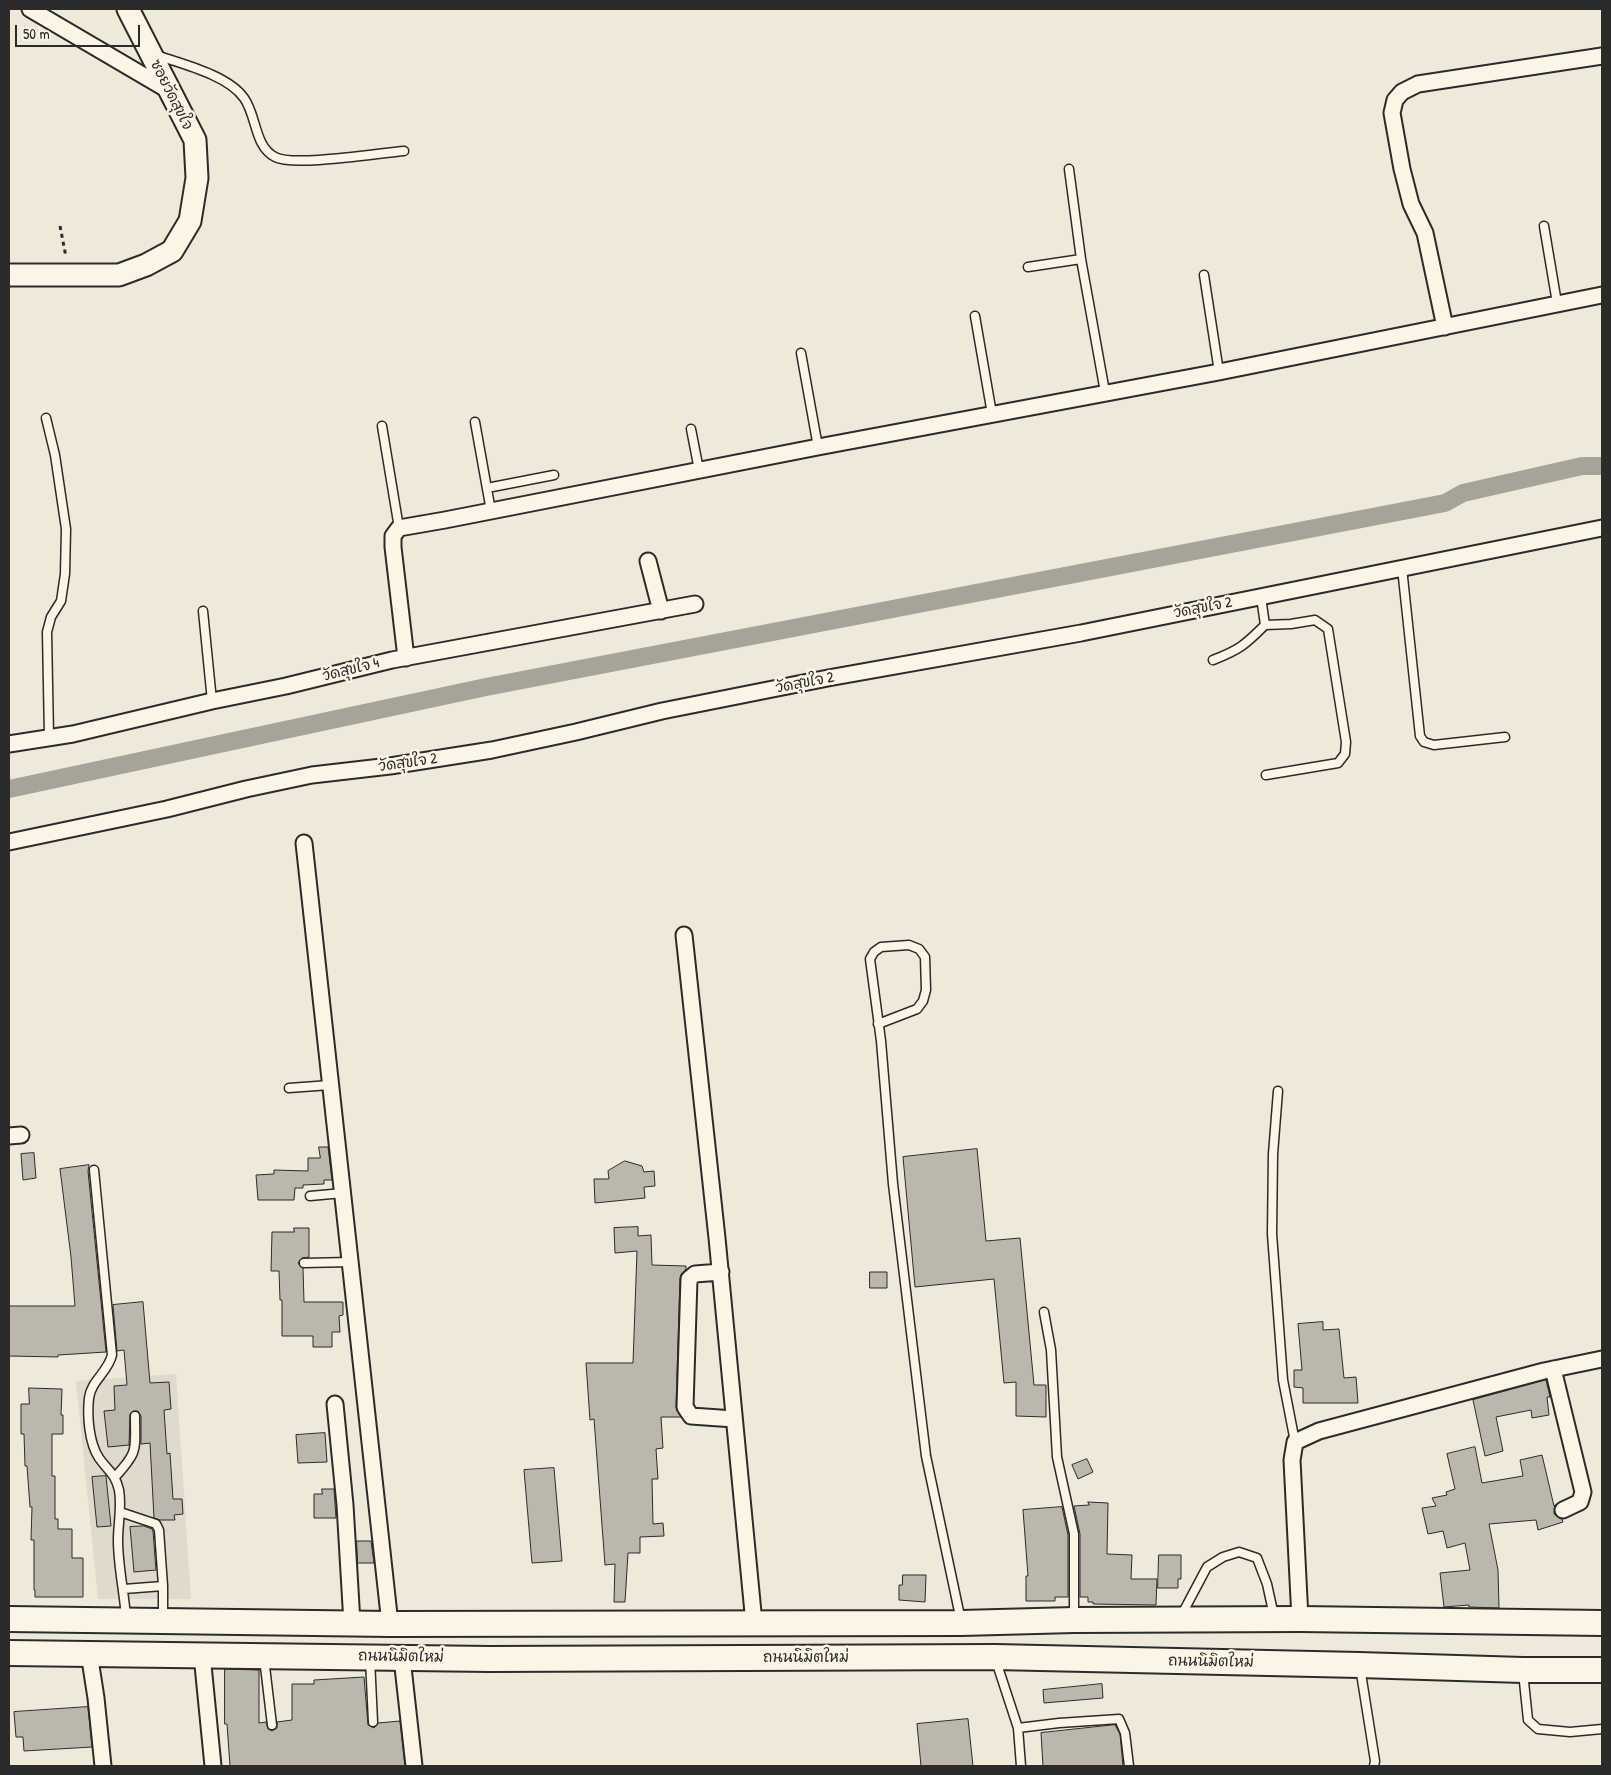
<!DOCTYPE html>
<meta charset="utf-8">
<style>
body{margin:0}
#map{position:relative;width:1611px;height:1775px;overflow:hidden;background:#efe9da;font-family:"Patrick Hand",sans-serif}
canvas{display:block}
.frame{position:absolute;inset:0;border:10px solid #2b2b2b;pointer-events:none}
.scale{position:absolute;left:15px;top:25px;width:125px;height:22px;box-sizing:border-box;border:2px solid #2b2b2b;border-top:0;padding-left:6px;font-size:15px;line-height:18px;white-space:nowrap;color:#2b2b2b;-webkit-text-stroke:4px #fcf5e5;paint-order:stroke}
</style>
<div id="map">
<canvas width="1611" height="1775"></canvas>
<div class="frame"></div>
<div class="scale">50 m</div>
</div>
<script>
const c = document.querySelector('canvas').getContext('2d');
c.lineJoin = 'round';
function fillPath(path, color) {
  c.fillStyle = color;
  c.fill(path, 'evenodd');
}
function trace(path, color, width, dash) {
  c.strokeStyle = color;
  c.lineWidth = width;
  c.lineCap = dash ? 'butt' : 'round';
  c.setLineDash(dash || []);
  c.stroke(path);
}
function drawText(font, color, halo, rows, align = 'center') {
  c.font = font + ' "Patrick Hand","Playpen Sans Thai",sans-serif';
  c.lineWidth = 5;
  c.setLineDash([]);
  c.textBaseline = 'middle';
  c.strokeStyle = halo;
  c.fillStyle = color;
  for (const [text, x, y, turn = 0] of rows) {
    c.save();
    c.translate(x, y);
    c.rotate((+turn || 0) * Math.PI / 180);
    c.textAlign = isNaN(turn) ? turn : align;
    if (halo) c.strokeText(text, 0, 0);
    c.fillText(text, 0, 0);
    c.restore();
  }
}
fillPath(new Path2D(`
 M176,1374L191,1599H98L76,1381Z`), '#e0dacc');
trace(new Path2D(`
 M9,789L486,687L1445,503L1463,493L1582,466H1602`), '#a6a399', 18);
const building = new Path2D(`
 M319,1147H328L332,1180H324V1184L303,1185V1188H295L294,1200H258L256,1175L274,1174V1170L308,1171V1158H320Z
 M977,1149L986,1241L1020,1238L1034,1385H1046V1417L1016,1416V1382L1004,1383L994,1279L915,1287L903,1157Z
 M34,1153L36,1178L23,1180L21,1154Z
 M625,1161L642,1166L644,1172L654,1171L655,1186L644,1187L645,1198L595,1203L594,1179H609L608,1171Z
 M89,1165L88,1171L106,1352L58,1355V1357L9,1356V1306H75L71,1257L60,1169Z
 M638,1227V1236L651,1235L652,1265L686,1266V1269L681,1275L680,1279L676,1407L681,1417H661L663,1448L656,1449L658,1479H652L653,1524L663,1523L664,1536L640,1537V1553H628L625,1602H614L615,1564L605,1565L594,1419L590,1420L586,1363H633L637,1251L615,1253L614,1228Z
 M294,1228H309V1257L302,1258L298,1263L300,1266L303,1268L304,1302H343V1315L339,1316L340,1332H332V1347H313V1336H282V1300H280L279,1271H271L272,1232H294Z
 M870,1272H887V1288H870Z
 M143,1302L150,1383L169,1382L171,1409L164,1410L167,1454L170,1453L173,1499H182L183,1514L174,1515L175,1520H160L154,1518L150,1443L141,1444V1416L138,1411H133L130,1414L129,1445L108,1447L104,1411L115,1410L114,1386L127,1385L124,1350L117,1351L113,1305Z
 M1323,1322V1330L1339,1329L1344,1378L1356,1377L1358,1403H1303V1388L1294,1387V1370H1302L1298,1324Z
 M1546,1380L1550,1397H1547L1549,1415L1532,1418L1531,1410L1496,1417L1503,1451L1485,1456L1473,1400Z
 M29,1388L62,1389L61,1415H63V1434H52V1476H55V1519H58V1529H72V1558H83V1597H35V1590H34V1540H31L32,1507H30L27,1466H25L24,1434H21V1404H29Z
 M325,1433L327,1462L298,1463L296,1435Z
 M1475,1447L1482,1483L1523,1476L1520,1460L1542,1455L1554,1506L1555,1505L1554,1514L1562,1519L1563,1522L1538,1530L1536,1520L1489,1524L1498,1570L1499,1608L1469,1607V1605L1444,1607L1440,1573L1470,1570L1465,1543L1447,1548L1443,1531L1428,1534L1422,1508L1436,1506L1432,1498L1447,1495L1446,1492L1455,1489L1447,1454Z
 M1087,1459L1093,1472L1078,1479L1072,1465Z
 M554,1468L562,1561L532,1563L524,1470Z
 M106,1476L111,1526L97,1527L92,1477Z
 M322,1489H334L336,1518H314V1494H322Z
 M1088,1502L1108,1503L1107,1554L1132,1555L1131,1579H1157L1156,1605L1093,1604V1602H1088V1597H1080V1534L1074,1506L1089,1505Z
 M1062,1507L1068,1535V1597H1055V1601H1026V1576H1028L1023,1510Z
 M144,1526L152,1529L153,1531L156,1570L134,1572L130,1527Z
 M357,1541H371L374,1563H358Z
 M1159,1555H1181V1579H1178V1588H1158Z
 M903,1575H926L925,1602L899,1600V1585H902Z
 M225,1669L259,1670V1723L266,1722L268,1729L272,1731L277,1728V1722L292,1720V1684H314V1680L364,1677L368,1725L374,1728L378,1723L400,1721L405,1766H230L227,1724H225Z
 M1102,1684L1103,1698L1044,1703L1043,1690Z
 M88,1707L92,1747L24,1751L23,1737H16L14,1712Z
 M968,1719L973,1766H921L917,1724Z
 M1115,1725L1120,1734L1123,1766H1043L1041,1733Z`);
fillPath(building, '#bcb7ac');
trace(building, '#2b2b2b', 1);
const lane = new Path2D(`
 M156,55C182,64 228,75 244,98C257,116 254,146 275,157C293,167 379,153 404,151
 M1069,169L1081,259L1105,392
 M1544,226L1557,303
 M1028,267L1081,259
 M1204,275L1219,372
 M975,316L992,414
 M801,353L818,447
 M46,418L55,455L66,529L65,574L61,601L51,617L47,632L49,737
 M475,422L491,511
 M382,426L399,528
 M691,429L699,470
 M487,488L554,475
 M1402,568L1420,736L1424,742L1434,745L1505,737
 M1261,597L1265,625L1291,624L1315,620L1328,629L1346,742L1345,754L1338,763L1266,775
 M203,611L212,701
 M1213,660C1239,650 1245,645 1265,625
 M878,1024L917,1009L923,1001L926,990L925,957L919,949L909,945L881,947L874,952L870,959L881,1041L893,1184L926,1456L961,1621
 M289,1088L330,1085
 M1278,1091L1273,1154L1272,1234L1283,1380L1295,1442
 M94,1170L112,1355C108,1372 91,1381 89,1398C87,1416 89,1443 99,1458C108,1471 115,1473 119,1490C122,1507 118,1524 118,1540C118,1566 124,1591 126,1617
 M310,1196L343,1193
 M304,1263L351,1262
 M1044,1312L1051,1350L1057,1457L1074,1534V1618
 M115,1477C139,1451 135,1450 135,1416
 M120,1512L156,1524L159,1530L163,1586
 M124,1589L163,1586V1619
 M1181,1616L1207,1567L1223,1557L1239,1552L1257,1558L1267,1584L1274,1616
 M264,1658L272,1725
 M370,1659L373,1722
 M996,1661L1018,1728L1021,1766
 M1360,1667L1375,1761L1374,1766
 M1523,1672L1528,1720L1538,1729L1570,1732L1602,1729
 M1018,1728L1059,1723L1119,1719L1125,1733L1129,1766`);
const street = new Path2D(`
 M30,9L168,90
 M1445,327L1425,233L1411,204L1402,169L1392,113L1395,100L1402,92L1418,84L1602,56
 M648,561L661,611
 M406,658L393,547V536L399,528L445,520L818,447L1219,372L1602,295
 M9,744L73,734L212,701L286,686L392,660L695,604
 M9,842L167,809L246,789L312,775L390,766L492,750L576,732L662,711L828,678L1081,633L1602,528
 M304,843L390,1624
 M684,935L717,1238L754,1623
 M9,1136L21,1135
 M721,1272L695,1274L689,1279L685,1407L691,1416L734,1419
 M1553,1369L1583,1492L1580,1502L1563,1510
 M335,1404L345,1505L352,1623
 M1300,1619L1292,1460L1295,1442L1319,1431L1544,1371L1602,1359
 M89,1653L96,1698L103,1766
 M202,1655L213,1766
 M402,1658L414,1766`);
const secondary = new Path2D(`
 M9,275H119L146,265L172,251L190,221L197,178L195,140L128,9`);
const primary = new Path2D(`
 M9,1619L390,1624L961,1623L1074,1620L1300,1619L1602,1623
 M9,1653L490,1659L995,1657L1359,1665L1523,1670H1602`);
trace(lane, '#2b2b2b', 11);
trace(street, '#2b2b2b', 19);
trace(secondary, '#2b2b2b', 25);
trace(primary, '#2b2b2b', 28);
trace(new Path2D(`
 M60,226L66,257`), '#2b2b2b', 3, [4, 4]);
trace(lane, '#fcf5e5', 8);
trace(street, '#fcf5e5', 15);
trace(secondary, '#fcf5e5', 21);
trace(primary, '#fcf5e5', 24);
drawText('15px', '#2b2b2b', '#fcf5e5', [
 ["ซอยวัดสุขใจ",171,95,63],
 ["วัดสุขใจ 2",1203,608,-11],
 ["วัดสุขใจ 4",351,670,-14],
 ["วัดสุขใจ 2",805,683,-11],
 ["วัดสุขใจ 2",408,763,-8],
 ["ถนนนิมิตใหม่",401,1657,1],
 ["ถนนนิมิตใหม่",806,1658],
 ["ถนนนิมิตใหม่",1211,1662,1]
]);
</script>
